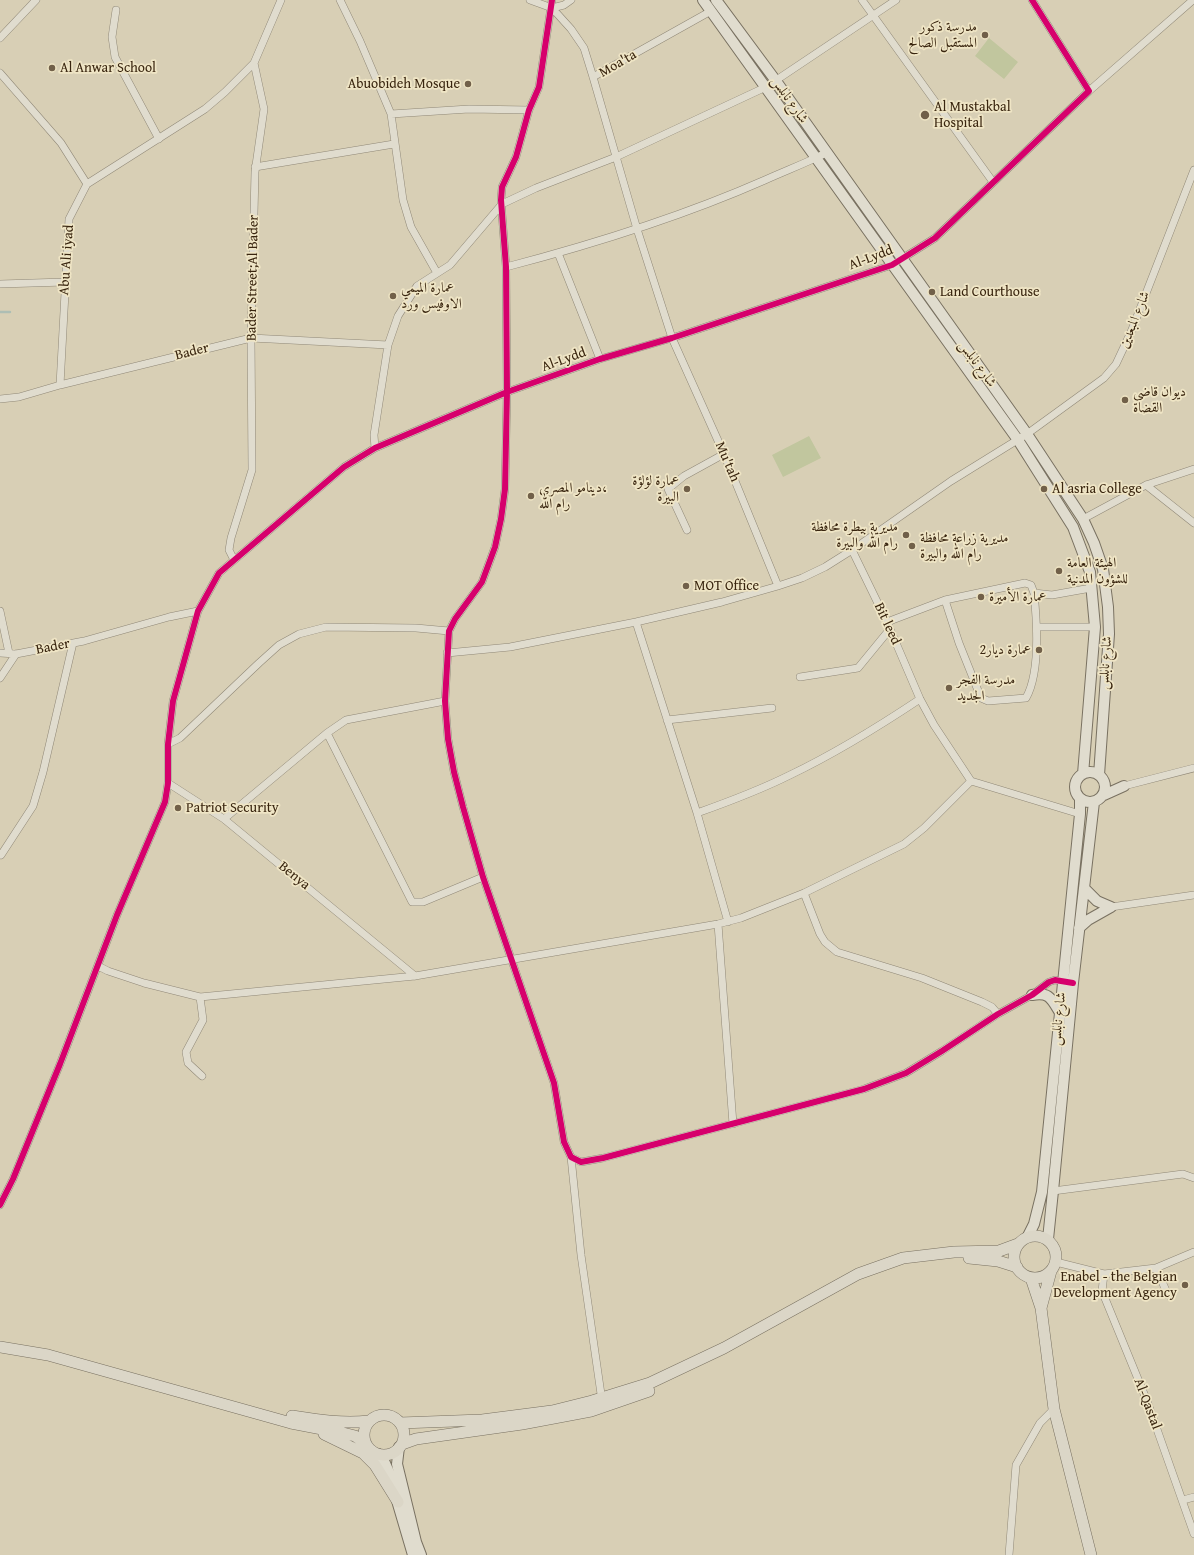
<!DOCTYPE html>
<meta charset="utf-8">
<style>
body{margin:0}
canvas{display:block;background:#d8cfb5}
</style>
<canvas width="1194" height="1555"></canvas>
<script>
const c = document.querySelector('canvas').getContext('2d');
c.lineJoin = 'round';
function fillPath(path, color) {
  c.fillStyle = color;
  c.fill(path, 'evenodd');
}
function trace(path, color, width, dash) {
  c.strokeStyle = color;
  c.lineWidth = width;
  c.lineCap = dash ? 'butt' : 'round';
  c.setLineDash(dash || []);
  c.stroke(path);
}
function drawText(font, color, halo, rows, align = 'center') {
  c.font = font + ' "Gentium Book Plus",Amiri,serif';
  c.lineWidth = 3.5;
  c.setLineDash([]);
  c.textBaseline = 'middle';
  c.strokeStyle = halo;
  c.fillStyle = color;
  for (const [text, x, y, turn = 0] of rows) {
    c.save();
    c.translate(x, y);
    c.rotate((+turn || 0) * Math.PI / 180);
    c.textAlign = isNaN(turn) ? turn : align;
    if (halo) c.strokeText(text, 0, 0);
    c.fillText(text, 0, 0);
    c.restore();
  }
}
fillPath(new Path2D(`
 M989,38L1018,62L1004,79L975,56Z
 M809,436L821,458L783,477L772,455Z`), '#c1c69e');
trace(new Path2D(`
 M0,312H10`), '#aebeb4', 2.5);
const street = new Path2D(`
 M340,0L360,41L391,114L403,200L411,227L437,273
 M530,0L552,8L571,29L584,48L593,77L637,229L672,338L724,454L778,586
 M552,0L539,87L529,110L516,157L502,187L501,200L506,267L507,392L505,489L501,519L495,547L482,582L455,619L449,631L445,701L448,739L454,772L463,807L483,877L554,1083L564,1142L571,1157L581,1162L603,1158L864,1089L906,1073L942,1051L998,1014L1032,995L1049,982L1055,980L1066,982
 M862,0L993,182
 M552,8L564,5L571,0
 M116,10L112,37L115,57L159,139
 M0,38L36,0
 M0,73L61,143L87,184L69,219L60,385
 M593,77L711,11
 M1089,91L1193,0
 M391,114L469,109L529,110
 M255,167L394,144
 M87,184L205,109L225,92L254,63
 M558,253L600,359
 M506,267C594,244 681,217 765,180C785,171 806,163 826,153
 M0,284L65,282
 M0,399L19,397L60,385L251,338L388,345
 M375,448L374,435L388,345L398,316L417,286L450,265L502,204L536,188L616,157L766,87L896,0
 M1146,485L1194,523
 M1083,519L1146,485L1194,469
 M687,530L668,489L684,476L724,454
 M852,550L887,622L920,699L934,725L971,781L1080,814
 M234,560L229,550L231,538L252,470L251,338L255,172L264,109L254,63L281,0
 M945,600L1025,583L1031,585L1034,593L1052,595L1091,588
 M0,611L9,653
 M636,622L697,813L728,922
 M887,622L945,600L959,643L981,698L988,701L1026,698C1040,673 1037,622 1034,593
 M1037,627H1095
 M0,653L16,654L84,641L169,617L198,611
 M447,653L510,647L636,622L722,602L778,586L802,578L825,567L852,550L951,481L1027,434L1104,378L1116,364L1131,332L1194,170
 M800,677L858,668L890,629
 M0,678L16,654
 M667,720L772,708
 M327,733L412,902H423L483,877
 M168,744L180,738L259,663L279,645L299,634L326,627L416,628L449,631
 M168,783L224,819L415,976
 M1124,786L1194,768
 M697,813C728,802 760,790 790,775C836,753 878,727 920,699
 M224,819L327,733L346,720L445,701
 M1,855L33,806L43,772L73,643
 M804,893L820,934L825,942L837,952L922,978L982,1002L992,1007L998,1014
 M1111,907L1194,895
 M718,924L733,1124
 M98,966L108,971L144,983L200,997L415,976L718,924L741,918L804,893L904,844L924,828L971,781
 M200,997L203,1020L186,1052L188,1063L202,1076
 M571,1157L581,1255L602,1401
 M1053,1191L1183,1174L1194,1178
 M0,1205L13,1179L60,1064L117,915L165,802L168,783V744L173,701L198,611L219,573L344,467L375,448L507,392L600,359L672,338L892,265L935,238L1089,91L1032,0
 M1056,1262L1104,1274L1156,1268L1194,1252
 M1156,1268L1168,1295
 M1104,1274L1102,1291L1147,1401L1194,1534
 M1183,1500L1194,1497
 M1009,1555L1016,1465L1040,1423L1054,1409`);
const secondary = new Path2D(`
 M703,0L1018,440L1073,527L1090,572L1095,627L1083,774
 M716,0L776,81L1027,434L1083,519L1094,543L1103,569L1108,607L1109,634L1099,775
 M1075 787a15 15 0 1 1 30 0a15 15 0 1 1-30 0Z
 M1104,795L1124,786
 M1085,889L1097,901L1111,907
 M1079,928L1088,920L1111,907
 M1032,995C1049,992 1051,998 1059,1011
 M1028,1236L1034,1224L1042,1192L1080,814V799
 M1048,1239L1053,1191L1073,983L1094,802
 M399,1447L397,1464L416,1542L421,1555
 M378,1454L384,1461L388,1470L413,1555`);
const primary = new Path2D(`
 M1014 1257a21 21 0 1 1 42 0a21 21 0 1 1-42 0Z
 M969,1258L998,1261L1017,1267
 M1031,1278L1041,1308L1054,1409L1091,1555
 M1041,1308L1051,1271
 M0,1347L48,1355L291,1423L343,1433L355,1436L365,1443
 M364 1435a20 20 0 1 1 40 0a20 20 0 1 1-40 0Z
 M292,1416C318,1420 343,1424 369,1421
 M400,1423L482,1420L552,1411L592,1401L650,1383L724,1348L858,1274L903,1258L954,1252L999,1251L1018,1244
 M324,1434L363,1453L375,1465L398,1502
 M402,1444L416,1439L522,1424L591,1411L649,1391`);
trace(street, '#908877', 8);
trace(secondary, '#797161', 12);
trace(primary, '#797161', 12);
trace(street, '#e0dcce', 7);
trace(secondary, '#e0dcce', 10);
trace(primary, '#dbd6c7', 11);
trace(new Path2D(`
 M552,0L539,87L529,110L516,157L502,187L501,200L506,267L507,392L505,489L501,519L495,547L482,582L455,619L449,631L445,701L448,739L454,772L463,807L483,877L554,1083L564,1142L571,1157L581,1162L603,1158L864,1089L906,1073L942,1051L998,1014L1032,995L1049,982L1055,980L1073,983
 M0,1205L13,1179L60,1064L117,915L165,802L168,783V744L173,701L198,611L219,573L344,467L375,448L507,392L600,359L672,338L892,265L935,238L1089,91L1032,0`), '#d6006c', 6);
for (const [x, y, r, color] of [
 [985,35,4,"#716049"],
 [52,68,4,"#716049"],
 [468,84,4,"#716049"],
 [925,115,5,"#716049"],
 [932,292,4,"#716049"],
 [393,296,4,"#716049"],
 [1125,400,4,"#716049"],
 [687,489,4,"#716049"],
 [1044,489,4,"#716049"],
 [531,496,4,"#716049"],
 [906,535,4,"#716049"],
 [912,546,4,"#716049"],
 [1059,571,4,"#716049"],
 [686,586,4,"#716049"],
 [981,597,4,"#716049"],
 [1039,650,4,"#716049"],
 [949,688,4,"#716049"],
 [178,808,4,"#716049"],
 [1185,1285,4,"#716049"]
]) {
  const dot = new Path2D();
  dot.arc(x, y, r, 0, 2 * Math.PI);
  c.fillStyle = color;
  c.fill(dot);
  trace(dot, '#efe5c5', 1.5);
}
drawText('14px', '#39250f', '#efe5c5', [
 ["مدرسة ذكور",977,27,"right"],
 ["المستقبل الصالح",977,43,"right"],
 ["Al Anwar School",60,68],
 ["Abuobideh Mosque",460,84,"right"],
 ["Al Mustakbal",934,107],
 ["Hospital",934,123],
 ["عمارة الميمي",401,288],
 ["الاوفيس ورد",401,304],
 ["Land Courthouse",940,292],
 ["ديوان قاضي",1133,392],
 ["القضاة",1133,408],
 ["عمارة لؤلؤة",679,481,"right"],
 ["البيرة",679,497,"right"],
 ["دينامو المصري،",539,488],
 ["رام الله",539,504],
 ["Al asria College",1052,489],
 ["مديرية بيطرة محافظة",898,527,"right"],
 ["رام الله والبيرة",898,543,"right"],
 ["مديرية زراعة محافظة",920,538],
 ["رام الله والبيرة",920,554],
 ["الهيئة العامة",1067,563],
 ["للشؤون المدنية",1067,579],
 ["MOT Office",694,586],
 ["عمارة الأميرة",989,597],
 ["عمارة ديار2",1031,650,"right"],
 ["مدرسة الفجر",957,680],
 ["الجديد",957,696],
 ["Patriot Security",186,808],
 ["Enabel - the Belgian",1177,1277,"right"],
 ["Development Agency",1177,1293,"right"]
], 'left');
drawText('14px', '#39250f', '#efe5c5', [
 ["Moa'ta",618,64,-30],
 ["شارع نابلس",789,100,55],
 ["Al-Lydd",871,258,-21],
 ["Abu Ali iyad",67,260,-86],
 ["Bader Street;Al Bader",253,278,-89],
 ["شارع المبعدين",1135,320,-68],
 ["Bader",192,352,-14],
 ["Al-Lydd",564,360,-20],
 ["شارع نابلس",977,364,54],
 ["Mu'tah",727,462,67],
 ["Bit leed",887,624,65],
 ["Bader",53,647,-11],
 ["شارع نابلس",1106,663,-86],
 ["Benya",294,876,39],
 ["شارع نابلس",1059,1019,-84],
 ["Al-Qastal",1147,1404,69]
]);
</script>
